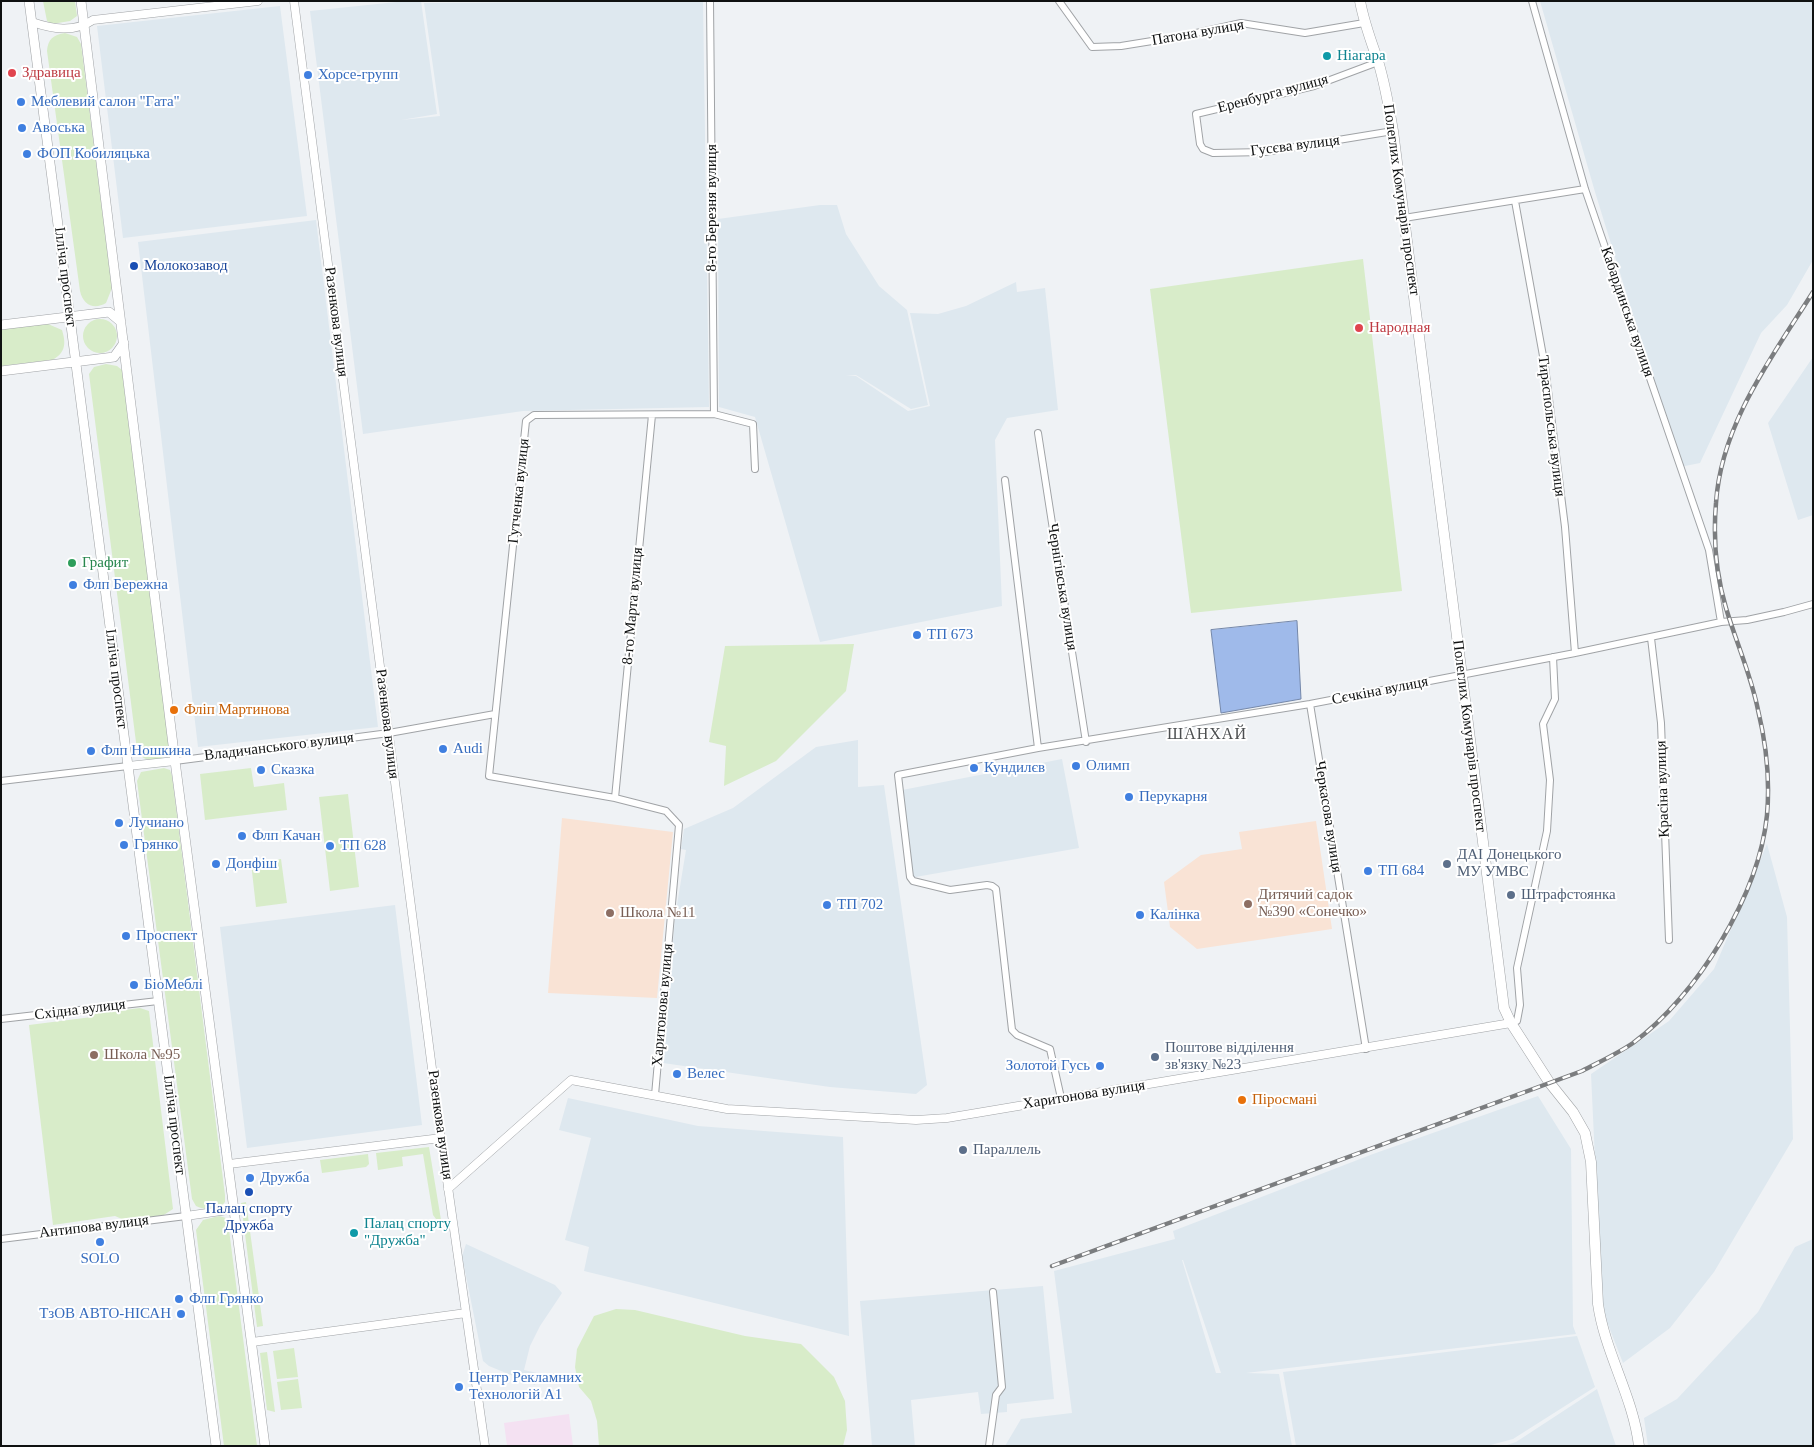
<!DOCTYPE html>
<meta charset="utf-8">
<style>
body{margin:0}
#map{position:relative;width:1814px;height:1447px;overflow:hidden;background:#eff2f5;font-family:"Times New Roman",serif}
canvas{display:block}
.frame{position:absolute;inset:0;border:2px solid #0f1111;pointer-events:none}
</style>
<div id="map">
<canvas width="1814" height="1447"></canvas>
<div class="frame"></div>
</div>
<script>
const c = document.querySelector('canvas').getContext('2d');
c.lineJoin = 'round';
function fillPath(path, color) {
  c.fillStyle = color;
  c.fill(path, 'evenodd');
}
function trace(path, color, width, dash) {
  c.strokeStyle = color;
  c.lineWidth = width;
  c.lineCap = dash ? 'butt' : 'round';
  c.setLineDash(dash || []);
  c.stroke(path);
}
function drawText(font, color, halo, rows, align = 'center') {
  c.font = font + ' "Times New Roman",serif';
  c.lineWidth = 4;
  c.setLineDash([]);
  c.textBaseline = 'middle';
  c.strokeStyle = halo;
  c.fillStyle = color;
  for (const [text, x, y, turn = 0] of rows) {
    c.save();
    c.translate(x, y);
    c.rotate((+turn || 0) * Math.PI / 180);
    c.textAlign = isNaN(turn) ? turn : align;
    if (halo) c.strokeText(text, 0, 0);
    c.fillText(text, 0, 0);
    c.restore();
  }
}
fillPath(new Path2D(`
 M406,1H421L437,114L401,120L440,116L424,3L703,1L709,407L523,411L363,434L310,11Z
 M1540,1H1813V260L1787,305L1761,333L1700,463L1680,467L1595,192Z
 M280,6L307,216L123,238L97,26Z
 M820,205H837L846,234L879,286L907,310L928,405L911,409L856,375L846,376H856L908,411L930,406L910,313L938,314L966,306L1016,282L1017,292L1045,288L1058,410L1007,418L995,440L1002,606L820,642L755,417L719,407L718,219Z
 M316,220L378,727L198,747L138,242Z
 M1813,357V515L1798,520L1768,423Z
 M858,740V787L884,785L927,1085L916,1094L830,1087L663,1063L675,917L686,850L681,849L684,829L733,808L816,747Z
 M1062,759L1079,848L910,878L897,791Z
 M1767,844L1787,917L1793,1139L1714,1272L1670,1328L1623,1363L1602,1309L1591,1074L1669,1021L1714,969Z
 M395,905L422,1125L247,1148L220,927Z
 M1538,1096L1571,1149L1573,1326L1576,1334L1246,1373L1279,1374L1292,1446H1005L1021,1419L1072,1413L1054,1271L1175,1239L1173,1231L1373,1154ZM1182,1260H1183L1221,1373H1216Z
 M568,1098L698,1126L843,1137L849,1336L584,1271L589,1247L565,1240L591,1138L559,1130Z
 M1813,1239V1446H1648L1644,1418L1677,1399L1758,1312L1795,1247Z
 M466,1244L555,1285L562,1293L540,1326L530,1346L524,1370L537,1373L535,1385L489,1366L483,1361L462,1256Z
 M1043,1286L1054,1399L1007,1404V1412L981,1414L978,1392L911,1400L915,1446H872L860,1301Z
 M1577,1336L1595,1387L1513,1439L1487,1446H1296L1283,1372Z
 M1597,1389L1616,1446H1504L1516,1442Z`), '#dee8ef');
fillPath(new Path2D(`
 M562,818L673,832L657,998L548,993Z
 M1316,821L1332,929L1197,949L1170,927L1164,882L1201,855L1242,849L1239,832Z`), '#f9e3d5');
fillPath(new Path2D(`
 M569,1414L573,1446H507L504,1423Z`), '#f4e1f2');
fillPath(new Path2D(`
 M43,1H75L77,16L70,21L52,24L47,21Z
 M65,33L77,37L81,44L112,288L106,303C94,310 83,305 80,291L47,51C48,39 53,35 65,33Z
 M1363,259L1402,591L1191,613L1150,289Z
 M83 336a17 17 0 1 1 34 0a17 17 0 1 1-34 0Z
 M48,324L62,330C66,343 66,353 52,360L1,366V329Z
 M106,364L117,366L122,370L169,746C168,763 142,765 137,750L89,374L94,367Z
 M854,644L846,691L776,761L724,786L726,746L709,742L725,646Z
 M164,768L170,770L172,776L225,1195V1202C219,1210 205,1211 196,1206L192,1199L137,781L141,772Z
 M251,768L254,787L284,783L287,810L205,820L200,774Z
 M348,794L359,887L330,891L319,797Z
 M281,859L287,903L256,907L251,863Z
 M140,1008L149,1011L173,1209L159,1218L124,1220L115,1216L53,1225L29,1025L92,1017L96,1011L113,1009L117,1011Z
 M429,1147L441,1220L436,1219L433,1215L423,1154L402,1157L403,1166L378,1170L376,1153Z
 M368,1154L369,1164L366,1167L322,1173L320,1160Z
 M246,1202L263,1326L257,1327L241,1203Z
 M219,1216L226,1218L228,1222L257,1446H224L196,1230L203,1220Z
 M616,1309L635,1310L745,1336L801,1344L834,1377L845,1401L847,1430L843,1446H599L597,1421L591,1401L579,1387L575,1367L577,1349L594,1316Z
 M294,1348L298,1377L277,1379L273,1351Z
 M267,1352L275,1412L267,1410L260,1353Z
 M298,1379L302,1408L281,1410L277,1382Z`), '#d8ecc9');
const water = new Path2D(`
 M1297,621L1301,699L1221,713L1211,630Z`);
fillPath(water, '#9fbaea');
trace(water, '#7487a9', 1);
const minor = new Path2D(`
 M710,1L714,414
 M1059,1L1092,47L1121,46L1183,36L1241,23L1305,33L1364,23
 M1532,1L1585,189L1709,550L1721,622
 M1378,62L1314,86L1196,114L1200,144L1203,149L1213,153L1265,152L1393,131
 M1515,201L1545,367L1565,527L1575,653
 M1404,218L1585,189
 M1038,433L1086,742
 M1005,480L1038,748
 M1651,638L1661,723L1669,940
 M1310,704L1366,1049
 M175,761L389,733L495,714
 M1,781L128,766
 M615,798L652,415
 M1,1019L158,1001
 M1511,1023L1517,1021L1520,1005L1517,968L1547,831L1550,780L1543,724L1555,699L1553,657
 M655,1095L679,825L666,811L615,798L489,776L526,421L534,415L714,414L753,424L755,469
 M1061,1098L1050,1049L1017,1035L1012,1030L996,889L992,886L987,885L950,890L913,881L910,877L898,775L1038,748L1310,704L1575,653L1721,622L1747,620L1784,612L1813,604
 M1,1239L186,1216
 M989,1446L996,1395L1002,1387L993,1292`);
const tertiary = new Path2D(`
 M294,1L441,1138L485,1446
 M32,22C52,29 74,33 93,20L258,1
 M128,766L175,761
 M229,1164L441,1138
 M448,1189L571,1080L727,1109L916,1120L947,1118L1511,1023
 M186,1216L235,1209
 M252,1342L466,1313`);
const secondary = new Path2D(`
 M29,1L216,1446
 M81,1L175,761L265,1446
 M1,325L109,312L121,322
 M1,371L114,357L124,343`);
const primary = new Path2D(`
 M1360,1C1364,23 1371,41 1378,61C1385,84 1389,107 1393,131L1504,1008L1511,1023L1549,1082L1573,1112L1585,1133L1591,1162L1598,1304C1605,1353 1633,1396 1639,1446`);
trace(minor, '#a0a3a6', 8);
trace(tertiary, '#a0a3a6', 9);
trace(secondary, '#a0a3a6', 10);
trace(primary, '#a0a3a6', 11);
trace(minor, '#fff', 6);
trace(tertiary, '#fff', 8);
trace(secondary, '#fff', 9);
trace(primary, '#fff', 10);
const rail = new Path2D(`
 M1052,1266L1582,1071C1599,1062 1617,1054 1633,1043C1697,996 1759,895 1767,815C1770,781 1766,743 1758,710C1751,675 1736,642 1726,608C1716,574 1713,538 1716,503C1721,424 1772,357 1813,292`);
trace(rail, '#7b7d7f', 4.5);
trace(rail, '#fff', 2.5, [8]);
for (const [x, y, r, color] of [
 [1327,56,5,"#0f9aa8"],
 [12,73,5,"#e0444e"],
 [308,75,5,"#3f7fe0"],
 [21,102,5,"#3f7fe0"],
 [22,128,5,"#3f7fe0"],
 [27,154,5,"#3f7fe0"],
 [134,266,5,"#1a4fb4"],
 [1359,328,5,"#e0444e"],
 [72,563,5,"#2e9e5b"],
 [73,585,5,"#3f7fe0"],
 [917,635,5,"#3f7fe0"],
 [174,710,5,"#e8710a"],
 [443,749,5,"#3f7fe0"],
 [91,751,5,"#3f7fe0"],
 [1076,766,5,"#3f7fe0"],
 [974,768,5,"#3f7fe0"],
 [261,770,5,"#3f7fe0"],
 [1129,797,5,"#3f7fe0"],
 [119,823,5,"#3f7fe0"],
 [242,836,5,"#3f7fe0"],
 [124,845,5,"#3f7fe0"],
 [330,846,5,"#3f7fe0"],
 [216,864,5,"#3f7fe0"],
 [1447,864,5,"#5c6f8a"],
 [1368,871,5,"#3f7fe0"],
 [1511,895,5,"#5c6f8a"],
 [1248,904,5,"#8d6e63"],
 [827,905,5,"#3f7fe0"],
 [610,913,5,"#8d6e63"],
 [1140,915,5,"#3f7fe0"],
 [126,936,5,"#3f7fe0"],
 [134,985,5,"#3f7fe0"],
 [94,1055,5,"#8d6e63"],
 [1155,1057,5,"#5c6f8a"],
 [1100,1066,5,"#3f7fe0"],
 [677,1074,5,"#3f7fe0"],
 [1242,1100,5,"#e8710a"],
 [963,1150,5,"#5c6f8a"],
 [250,1178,5,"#3f7fe0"],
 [249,1192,5,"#1a4fb4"],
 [354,1233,5,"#0f9aa8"],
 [100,1242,5,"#3f7fe0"],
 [179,1299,5,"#3f7fe0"],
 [181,1314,5,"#3f7fe0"],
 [459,1387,5,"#3f7fe0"]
]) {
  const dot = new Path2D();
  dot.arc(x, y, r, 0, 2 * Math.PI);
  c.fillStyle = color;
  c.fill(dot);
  trace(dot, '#fff', 2);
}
drawText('15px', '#0f1111', '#fff', [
 ["Патона вулиця",1198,33,-10],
 ["Еренбурга вулиця",1273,94,-15],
 ["Гусєва вулиця",1295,146,-7],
 ["Полеглих Комунарів проспект",1401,200,82],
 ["8-го Березня вулиця",712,208,-90],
 ["Ілліча проспект",65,277,83],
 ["Кабардинська вулиця",1627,312,71],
 ["Разенкова вулиця",336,322,83],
 ["Тираспольська вулиця",1551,426,83],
 ["Гутченка вулиця",519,491,-84],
 ["Чернігівська вулиця",1062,587,81],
 ["8-го Марта вулиця",633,606,-85],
 ["Ілліча проспект",116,679,83],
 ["Сєчкіна вулиця",1380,691,-11],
 ["Разенкова вулиця",387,724,83],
 ["Полеглих Комунарів проспект",1469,736,83],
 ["Владичанського вулиця",279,747,-7],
 ["Красіна вулиця",1663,789,-92],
 ["Черкасова вулиця",1328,817,81],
 ["Харитонова вулиця",663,1005,-85],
 ["Східна вулиця",80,1010,-7],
 ["Харитонова вулиця",1084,1095,-9],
 ["Ілліча проспект",174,1125,83],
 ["Разенкова вулиця",440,1125,82],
 ["Антипова вулиця",94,1227,-7]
]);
drawText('15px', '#0d838f', '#fff', [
 ["Ніагара",1337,56],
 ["Палац спорту",364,1224],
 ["\"Дружба\"",364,1241]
], 'left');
drawText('15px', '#be3a42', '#fff', [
 ["Здравица",22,73],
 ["Народная",1369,328]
], 'left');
drawText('15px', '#366cbe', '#fff', [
 ["Хорсе-групп",318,75],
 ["Меблевий салон \"Гата\"",31,102],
 ["Авоська",32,128],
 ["ФОП Кобиляцька",37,154],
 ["Флп Бережна",83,585],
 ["ТП 673",927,635],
 ["Audi",453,749],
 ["Флп Ношкина",101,751],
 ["Олимп",1086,766],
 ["Кундилєв",984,768],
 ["Сказка",271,770],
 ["Перукарня",1139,797],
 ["Лучиано",129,823],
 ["Флп Качан",252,836],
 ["Грянко",134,845],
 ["ТП 628",340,846],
 ["Донфіш",226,864],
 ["ТП 684",1378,871],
 ["ТП 702",837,905],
 ["Калінка",1150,915],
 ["Проспект",136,936],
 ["БіоМеблі",144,985],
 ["Золотой Гусь",1090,1066,"right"],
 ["Велес",687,1074],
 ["Дружба",260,1178],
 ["SOLO",100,1259,"center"],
 ["Флп Грянко",189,1299],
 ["ТзОВ АВТО-НІСАН",171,1314,"right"],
 ["Центр Рекламних",469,1378],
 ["Технологій А1",469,1395]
], 'left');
drawText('15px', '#164399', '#fff', [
 ["Молокозавод",144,266],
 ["Палац спорту",249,1209,"center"],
 ["Дружба",249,1226,"center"]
], 'left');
drawText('15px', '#27864d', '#fff', [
 ["Графит",82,563]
], 'left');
drawText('15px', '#c56008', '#fff', [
 ["Фліп Мартинова",184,710],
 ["Піросмані",1252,1100]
], 'left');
drawText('15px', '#4e5e75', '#fff', [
 ["ДАІ Донецького",1457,855],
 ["МУ УМВС",1457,872],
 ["Штрафстоянка",1521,895],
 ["Поштове відділення",1165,1048],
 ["зв'язку №23",1165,1065],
 ["Параллель",973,1150]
], 'left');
drawText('15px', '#785e54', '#fff', [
 ["Дитячий садок",1258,895],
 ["№390 «Сонечко»",1258,912],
 ["Школа №11",620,913],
 ["Школа №95",104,1055]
], 'left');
c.letterSpacing = '1px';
drawText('16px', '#4c4f51', '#fff', [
 ["ШАНХАЙ",1207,735]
]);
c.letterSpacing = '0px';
</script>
